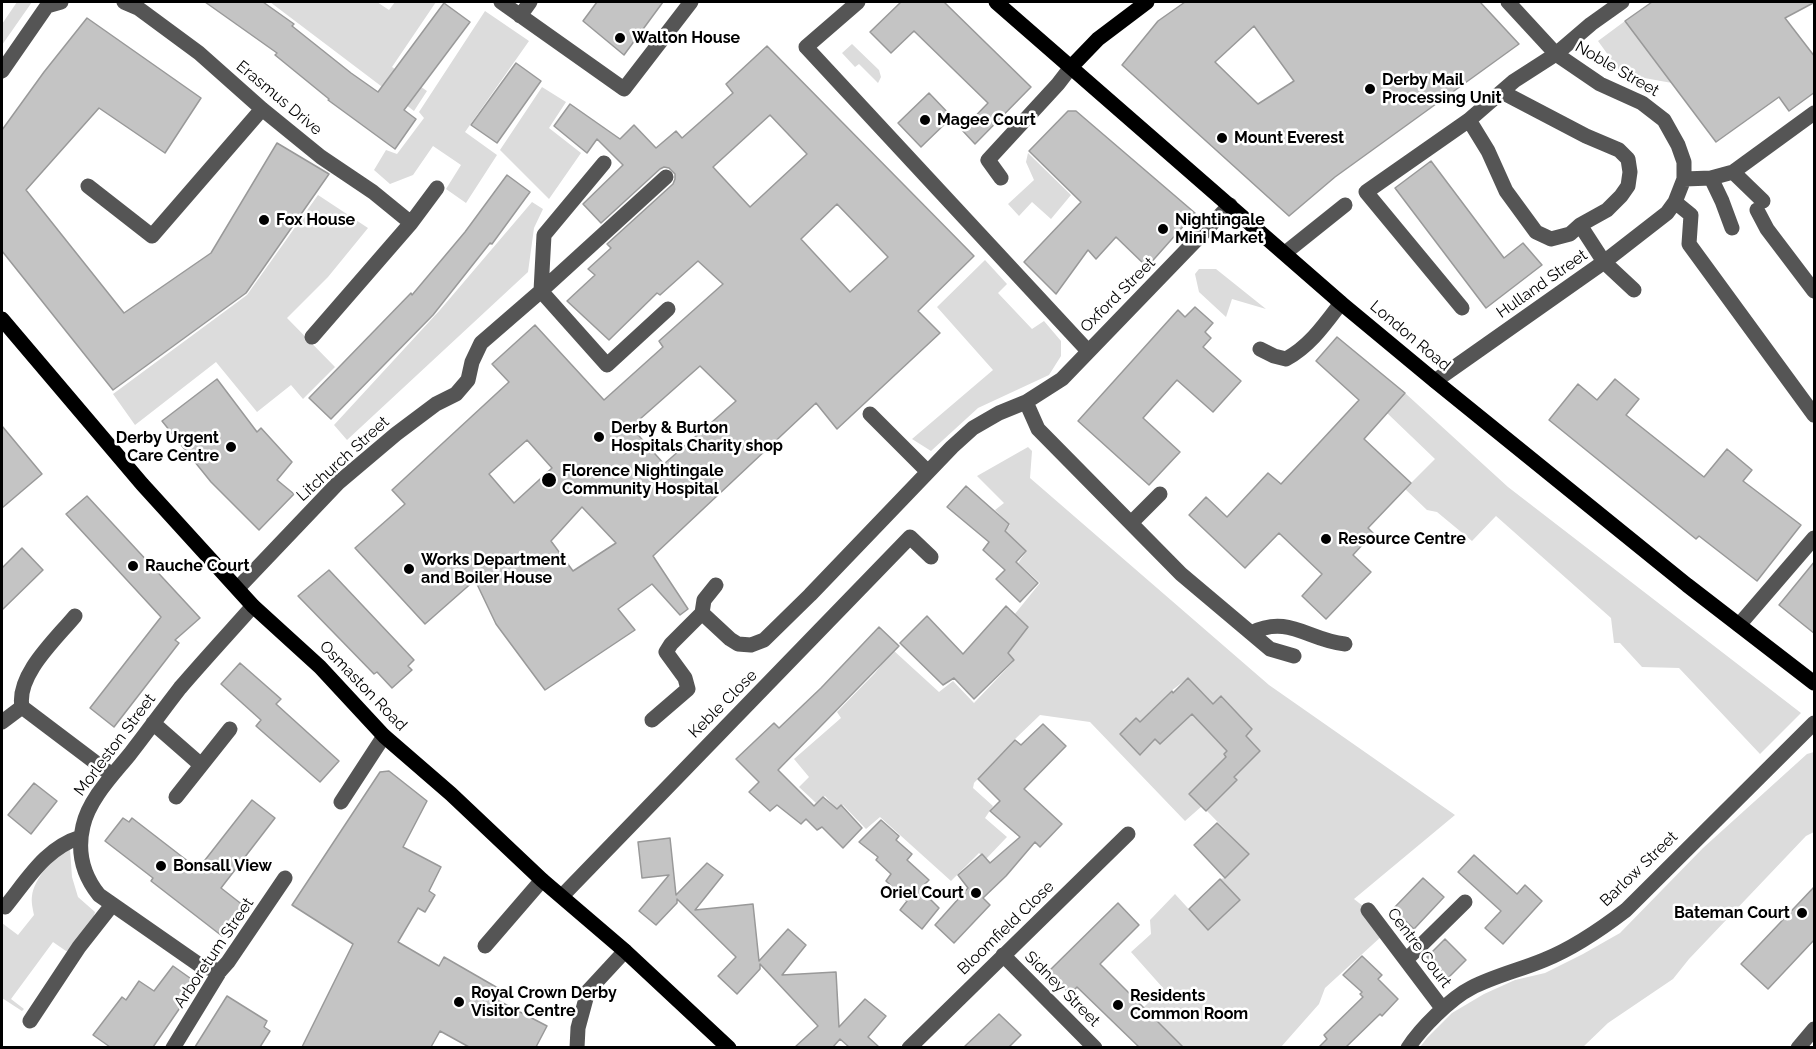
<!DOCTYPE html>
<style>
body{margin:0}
#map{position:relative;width:1816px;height:1049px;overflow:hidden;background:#fff;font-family:Raleway,sans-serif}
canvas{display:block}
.frame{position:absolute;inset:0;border:3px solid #000;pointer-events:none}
</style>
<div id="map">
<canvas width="1816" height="1049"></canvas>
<div class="frame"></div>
</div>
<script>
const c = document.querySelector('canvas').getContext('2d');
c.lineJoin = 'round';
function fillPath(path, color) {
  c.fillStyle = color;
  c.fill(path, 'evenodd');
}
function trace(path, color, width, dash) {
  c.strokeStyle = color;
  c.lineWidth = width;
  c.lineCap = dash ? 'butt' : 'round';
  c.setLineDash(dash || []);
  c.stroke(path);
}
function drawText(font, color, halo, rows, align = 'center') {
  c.font = font + ' Raleway,sans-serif';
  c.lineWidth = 5;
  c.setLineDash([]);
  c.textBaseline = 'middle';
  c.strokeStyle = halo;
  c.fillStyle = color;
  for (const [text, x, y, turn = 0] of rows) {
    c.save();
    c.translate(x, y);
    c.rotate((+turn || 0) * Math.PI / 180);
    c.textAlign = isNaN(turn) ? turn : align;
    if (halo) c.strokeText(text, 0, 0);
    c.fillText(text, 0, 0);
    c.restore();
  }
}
fillPath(new Path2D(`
 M17,2H32L2,45V24Z
 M270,2H377L389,10L395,2H436L392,67L427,91L414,111Z
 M485,11L529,41L465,132L497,155L466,203L446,189L461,165L433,146L413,175L390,184L374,170L386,150L397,154L424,118L419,112Z
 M1625,21L1672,83L1622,74L1598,41Z
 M852,44L879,70L881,77L878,83L859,64L855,67L842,53Z
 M542,87L566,102L549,128L581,153L549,199L500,150Z
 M1028,153L1071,195L1051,219L1032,202L1019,216L1008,204L1034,180L1026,162Z
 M318,195L368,228L328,277L287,318L335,367L303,399L291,385L257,412L216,362L135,425L113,394L247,295Z
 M532,202L543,209L534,228L528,272L347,440L334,425L440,310Z
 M985,260L1007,284L998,293L1032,329L1044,321L1061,341V356L1049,375L978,408L931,451L912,439L993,370L937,307Z
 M1199,269H1216L1266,309L1232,299L1226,317L1199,292L1195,274Z
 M1405,393L1508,487L1801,713L1760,754L1679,668L1642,667L1620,643H1614L1611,618L1496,516L1472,541L1437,512L1427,510L1405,489L1435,459L1387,413Z
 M1028,447L1032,451L1030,478L1269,685L1455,815L1354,899L1368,910L1383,935L1325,988L1319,1004L1281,1047H1180L1141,1010L1163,988L1131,952L1151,934L1150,920L1175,894L1208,930L1239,900L1220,879L1225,878L1249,854L1207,811L1237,780L1232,774L1246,736L1251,729L1222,696L1210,707L1208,698L1188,678L1171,691L1140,722L1136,718L1120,734L1141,755L1155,739L1160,744L1192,714L1220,744L1230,749L1224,754L1226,757L1190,794L1202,806L1185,821L1090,722L1040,715L1015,739L974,783L973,788L993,806L985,818L1007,837L986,859L979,853L951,881L880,817L866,829L843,805L837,809L825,796L816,803L799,787L809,777L794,759L841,718L837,712L875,673L893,650L939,692L953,681L974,703L1013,662L1007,654L1028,627L1014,615L1040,583L1018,563L1026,552L1004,531L1010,525L995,510L1004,503L977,476Z
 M1814,752V832L1806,836L1689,959L1673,979L1608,1023L1583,1047H1420L1427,1038L1452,1013L1484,994L1515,980L1545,973L1583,954L1620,933L1703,848L1807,754Z
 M70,849L72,877L78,897L95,912L92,923L72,950L66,951L53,942L11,999L24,1009L22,1011L2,998V923L18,935L34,915C33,910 31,902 32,896C34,879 54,855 70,849Z`), '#dcdcdc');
const building = new Path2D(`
 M205,2H263L294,24L292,26L351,73L378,92L444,3L470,22L404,110L416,119L395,149L328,100L329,99L275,55L277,53Z
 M597,2H663L624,55L583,21Z
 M901,2H944L1031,87L975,144L962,130L988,103L914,31L891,53L870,32Z
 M1185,2H1480L1519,44L1335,177L1289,216L1122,65L1158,21ZM1254,26L1294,81L1258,104L1215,62Z
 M1652,2H1815L1785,18L1815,57V92L1789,111L1779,97L1716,142L1625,21Z
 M87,18L201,98L165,153L99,108L26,190L124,313L211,253L277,143L329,174L246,293L113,390L2,251V130L44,72Z
 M767,46L974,256L918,311L940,333L837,429L816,403L653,556L688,609L680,615L652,584L618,609L635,630L545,690L496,624L475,580L425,624L355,548L405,504L392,490L509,382L492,364L535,325L604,400L663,347L659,341L723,284L698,261L660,295L657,293L609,340L567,301L595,275L588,269L611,248L607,244L673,184L675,179V174L669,168L664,167L660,169L601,223L583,204L623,165L597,139L587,153L554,126L570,104L620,139L634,125L656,148L676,131L682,138L733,93L726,84ZM770,115L807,154L750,207L713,167ZM837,204L888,257L850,292L801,239ZM700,366L736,401L664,464L631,427ZM527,440L552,468L514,503L489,474ZM582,507L616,543L573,571L551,541Z
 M516,63L541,81L497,143L471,125Z
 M929,93L952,117L921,147L898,123Z
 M1068,111H1076L1195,213L1147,267L1116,237L1096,259L1088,250L1056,294L1024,262L1081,202L1029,151Z
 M1431,161L1504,258L1523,243L1542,265L1486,308L1395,188Z
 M507,175L530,192L492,244L490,243L433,315L331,419L309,398L411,293L412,295L465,232Z
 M1195,307L1213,323L1205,332L1211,338L1203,347L1241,381L1213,412L1177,380L1143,418L1180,452L1149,485L1078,421L1178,310L1185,317Z
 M1337,337L1405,393L1364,439L1411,483L1368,528L1373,533L1353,555L1371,572L1326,619L1302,596L1322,574L1279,533L1245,568L1189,515L1206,497L1227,517L1268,473L1281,484L1359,400L1316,361Z
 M217,379L257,432L261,428L292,462L277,480L294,494L259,530L211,482L162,421Z
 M1615,379L1639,399L1626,415L1704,477L1727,449L1752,470L1743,481L1801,525L1757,581L1699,536L1696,539L1549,420L1578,384L1597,400Z
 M2,426L42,474L2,508Z
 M966,486L1009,524L1005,531L1026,551L1016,562L1038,583L1020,602L996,579L1005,570L983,550L989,542L947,507Z
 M87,496L200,618L175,640L179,643L114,727L90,708L161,617L66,514Z
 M22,548L43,570L2,610V568Z
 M1815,561V634L1779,605Z
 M329,570L414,660L408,666L412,670L392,688L377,672L374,674L298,596Z
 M1006,606L1028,627L1008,653L1014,660L974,699L954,678L943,685L900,643L927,616L963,654Z
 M879,627L899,646L778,770L814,806L823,797L837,809L841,805L862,828L843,848L822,827L817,830L806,819L801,824L777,805L770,811L749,792L759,782L736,759L774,723L779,728L821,688Z
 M240,663L281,699L276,704L339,761L320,782L256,726L261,720L221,684Z
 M1188,678L1213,704L1221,696L1252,729L1246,736L1260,751L1234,777L1237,780L1206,811L1189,794L1226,757L1224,754L1227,751L1192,714L1160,744L1155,739L1140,755L1120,734L1136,718L1140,722L1172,691L1173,693Z
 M1043,724L1066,746L1024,789L1062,824L1040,847L1035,842L1006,876L983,898L990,905L954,943L935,925L968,888L958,875L982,854L990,863L1020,837L990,811L1000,801L978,779L1015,740L1021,745Z
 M389,771L427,801L403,847L441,867L429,891L435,895L425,912L418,908L398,942L439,966L444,957L503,991L497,1000L547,1026L536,1047H469L440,1031L431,1047H302L353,944L292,905L380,772Z
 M34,783L57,801L31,834L8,815Z
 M252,800L275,818L221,888L244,906L222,936L151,881L153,878L105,841L123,818L129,822L132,818L198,869Z
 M881,820L899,836L896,840L912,854L907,860L929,880L920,889L939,908L922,929L900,910L907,901L886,881L891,874L876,860L878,857L859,842Z
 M1217,823L1249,854L1225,878L1194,845Z
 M670,838L676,895L707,863L723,875L695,910L753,904L759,961L788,929L806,945L782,975L836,972L839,1027L865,999L886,1016L868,1037L879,1047H849L840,1039L833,1047H795L818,1026L760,964V969L737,994L718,976L736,957L677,899V903L656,925L639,911L669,875L642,878L638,842Z
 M1474,855L1517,894L1525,885L1542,901L1503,944L1485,928L1501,911L1458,872Z
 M1423,878L1444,897L1414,929L1393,909Z
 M1220,879L1240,900L1208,930L1189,909Z
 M1815,886V939L1768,989L1741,964Z
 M1118,903L1139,925L1100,964L1183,1047H1139L1077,987L1070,994L1048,972Z
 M1445,939L1466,960L1448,978L1427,957Z
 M1362,956L1382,975L1378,979L1398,999L1382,1016L1380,1014L1346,1047H1319L1327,1039L1324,1035L1363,997L1360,994L1362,992L1343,975Z
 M173,966L197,983L153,1047H110L93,1035L122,997L126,1000L139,981L154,991Z
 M227,996L267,1021L264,1027L270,1031L260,1047H195Z
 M999,1014L1021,1035L1009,1047H964Z`);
fillPath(building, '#c4c4c4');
trace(building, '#999', 1.5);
trace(new Path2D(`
 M124,2L138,8L199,53L262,109L321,157L373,192L411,223L312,337
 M501,2L624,89L691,2
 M858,2L806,47L1088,351
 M520,16L530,2
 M2,71L47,6L61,2
 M1502,92L1586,136L1619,150L1628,159L1630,172L1628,186L1621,196L1607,210L1580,225L1570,234L1551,239L1536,232L1506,191L1488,151L1469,120L1514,81L1556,54L1591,24L1622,2
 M604,163L544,235L541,291L607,365L668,309
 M1733,172L1763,201
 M1001,178L988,160L1058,84L1071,67
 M1711,178L1722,201L1732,228
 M1684,179L1711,178L1733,172L1814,113
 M88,186L152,236L262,109
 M1675,202L1691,215L1689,244L1814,415
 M1757,210L1767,229L1814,291
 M411,223L437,188
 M1580,225L1604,262L1634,290
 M1285,253L1345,205
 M1462,308L1366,192L1469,120
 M1260,349L1274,356L1286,359C1310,346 1325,324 1341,303
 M1435,381L1604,262L1667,213L1675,202L1684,179V162L1678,145L1664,120L1642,103L1600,84L1556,54L1508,2
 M1026,402L1038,429L1181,574L1270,649L1294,656
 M870,414L928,472
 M1131,523L1160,494
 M238,588L338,483L396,434L436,404L456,394L468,380L472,362L481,343L541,291L666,177
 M702,613L704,600L716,585
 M75,616C56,639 16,675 22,707L112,775
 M1739,625L1814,538
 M1251,633C1289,614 1309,641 1345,644
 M652,720L688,689L685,678L666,652L671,644L702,613L730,639L738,644L751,645L764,640L810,595L952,447L973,428L999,413L1026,402L1062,379L1230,205
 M2,722L22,707
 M153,723L201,765
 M176,797L230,729
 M341,802L384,736
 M562,896L910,537L931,557
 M5,907C28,879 45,848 81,837
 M1368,910L1442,1008
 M485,946L542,880
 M1003,955L1095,1048
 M1406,960L1465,902
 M220,971L201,966L99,895C83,875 77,851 83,826C89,799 113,775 130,754C147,732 163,710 180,688C204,660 229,633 253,606
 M30,1021L79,947L112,905
 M173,1048L220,971L228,962L285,878
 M577,1048L578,1028L588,991L625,951
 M909,1048L1128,834
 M1408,1048C1420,1029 1451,998 1471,988C1494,976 1520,970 1544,960C1574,948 1600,930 1626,910L1814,723
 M1798,1048L1814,1029`), '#555', 15);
trace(new Path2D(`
 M996,2L1341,303L1435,381L1687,585L1814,683
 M1071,67L1098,39L1147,2
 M2,319L142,484L253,606L320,667L384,736L451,794L542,880L625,951L729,1048`), '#000', 15);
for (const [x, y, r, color] of [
 [620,38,6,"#000"],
 [1370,89,6,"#000"],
 [925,120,6,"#000"],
 [1222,138,6,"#000"],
 [264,220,6,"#000"],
 [1163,229,6,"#000"],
 [599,437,6,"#000"],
 [231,447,6,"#000"],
 [549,480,8,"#000"],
 [1326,539,6,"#000"],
 [133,566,6,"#000"],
 [409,569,6,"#000"],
 [161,866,6,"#000"],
 [976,893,6,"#000"],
 [1802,913,6,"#000"],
 [459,1002,6,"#000"],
 [1118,1005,6,"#000"]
]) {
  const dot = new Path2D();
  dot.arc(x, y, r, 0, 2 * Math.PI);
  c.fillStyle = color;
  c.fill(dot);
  trace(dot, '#fff', 2);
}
drawText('bold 16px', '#000', '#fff', [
 ["Walton House",632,38],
 ["Derby Mail",1382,80],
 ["Processing Unit",1382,98],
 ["Magee Court",937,120],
 ["Mount Everest",1234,138],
 ["Fox House",276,220],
 ["Nightingale",1175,220],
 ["Mini Market",1175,238],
 ["Derby & Burton",611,428],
 ["Hospitals Charity shop",611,446],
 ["Derby Urgent",219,438,"right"],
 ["Care Centre",219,456,"right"],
 ["Florence Nightingale",562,471],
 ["Community Hospital",562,489],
 ["Resource Centre",1338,539],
 ["Works Department",421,560],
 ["and Boiler House",421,578],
 ["Rauche Court",145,566],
 ["Bonsall View",173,866],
 ["Oriel Court",964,893,"right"],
 ["Bateman Court",1790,913,"right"],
 ["Royal Crown Derby",471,993],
 ["Visitor Centre",471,1011],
 ["Residents",1130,996],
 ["Common Room",1130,1014]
], 'left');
drawText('16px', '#000', '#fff', [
 ["Noble Street",1617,69,30],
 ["Erasmus Drive",279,98,40],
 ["Hulland Street",1542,284,-35],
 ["Oxford Street",1118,295,-45],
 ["London Road",1410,336,40],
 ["Litchurch Street",343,459,-42],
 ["Osmaston Road",363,686,46],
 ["Keble Close",723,704,-45],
 ["Morleston Street",115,745,-53],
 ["Barlow Street",1639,869,-44],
 ["Bloomfield Close",1006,928,-44],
 ["Centre Court",1419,948,53],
 ["Arboretum Street",214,953,-56],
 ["Sidney Street",1062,989,45]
]);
</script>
